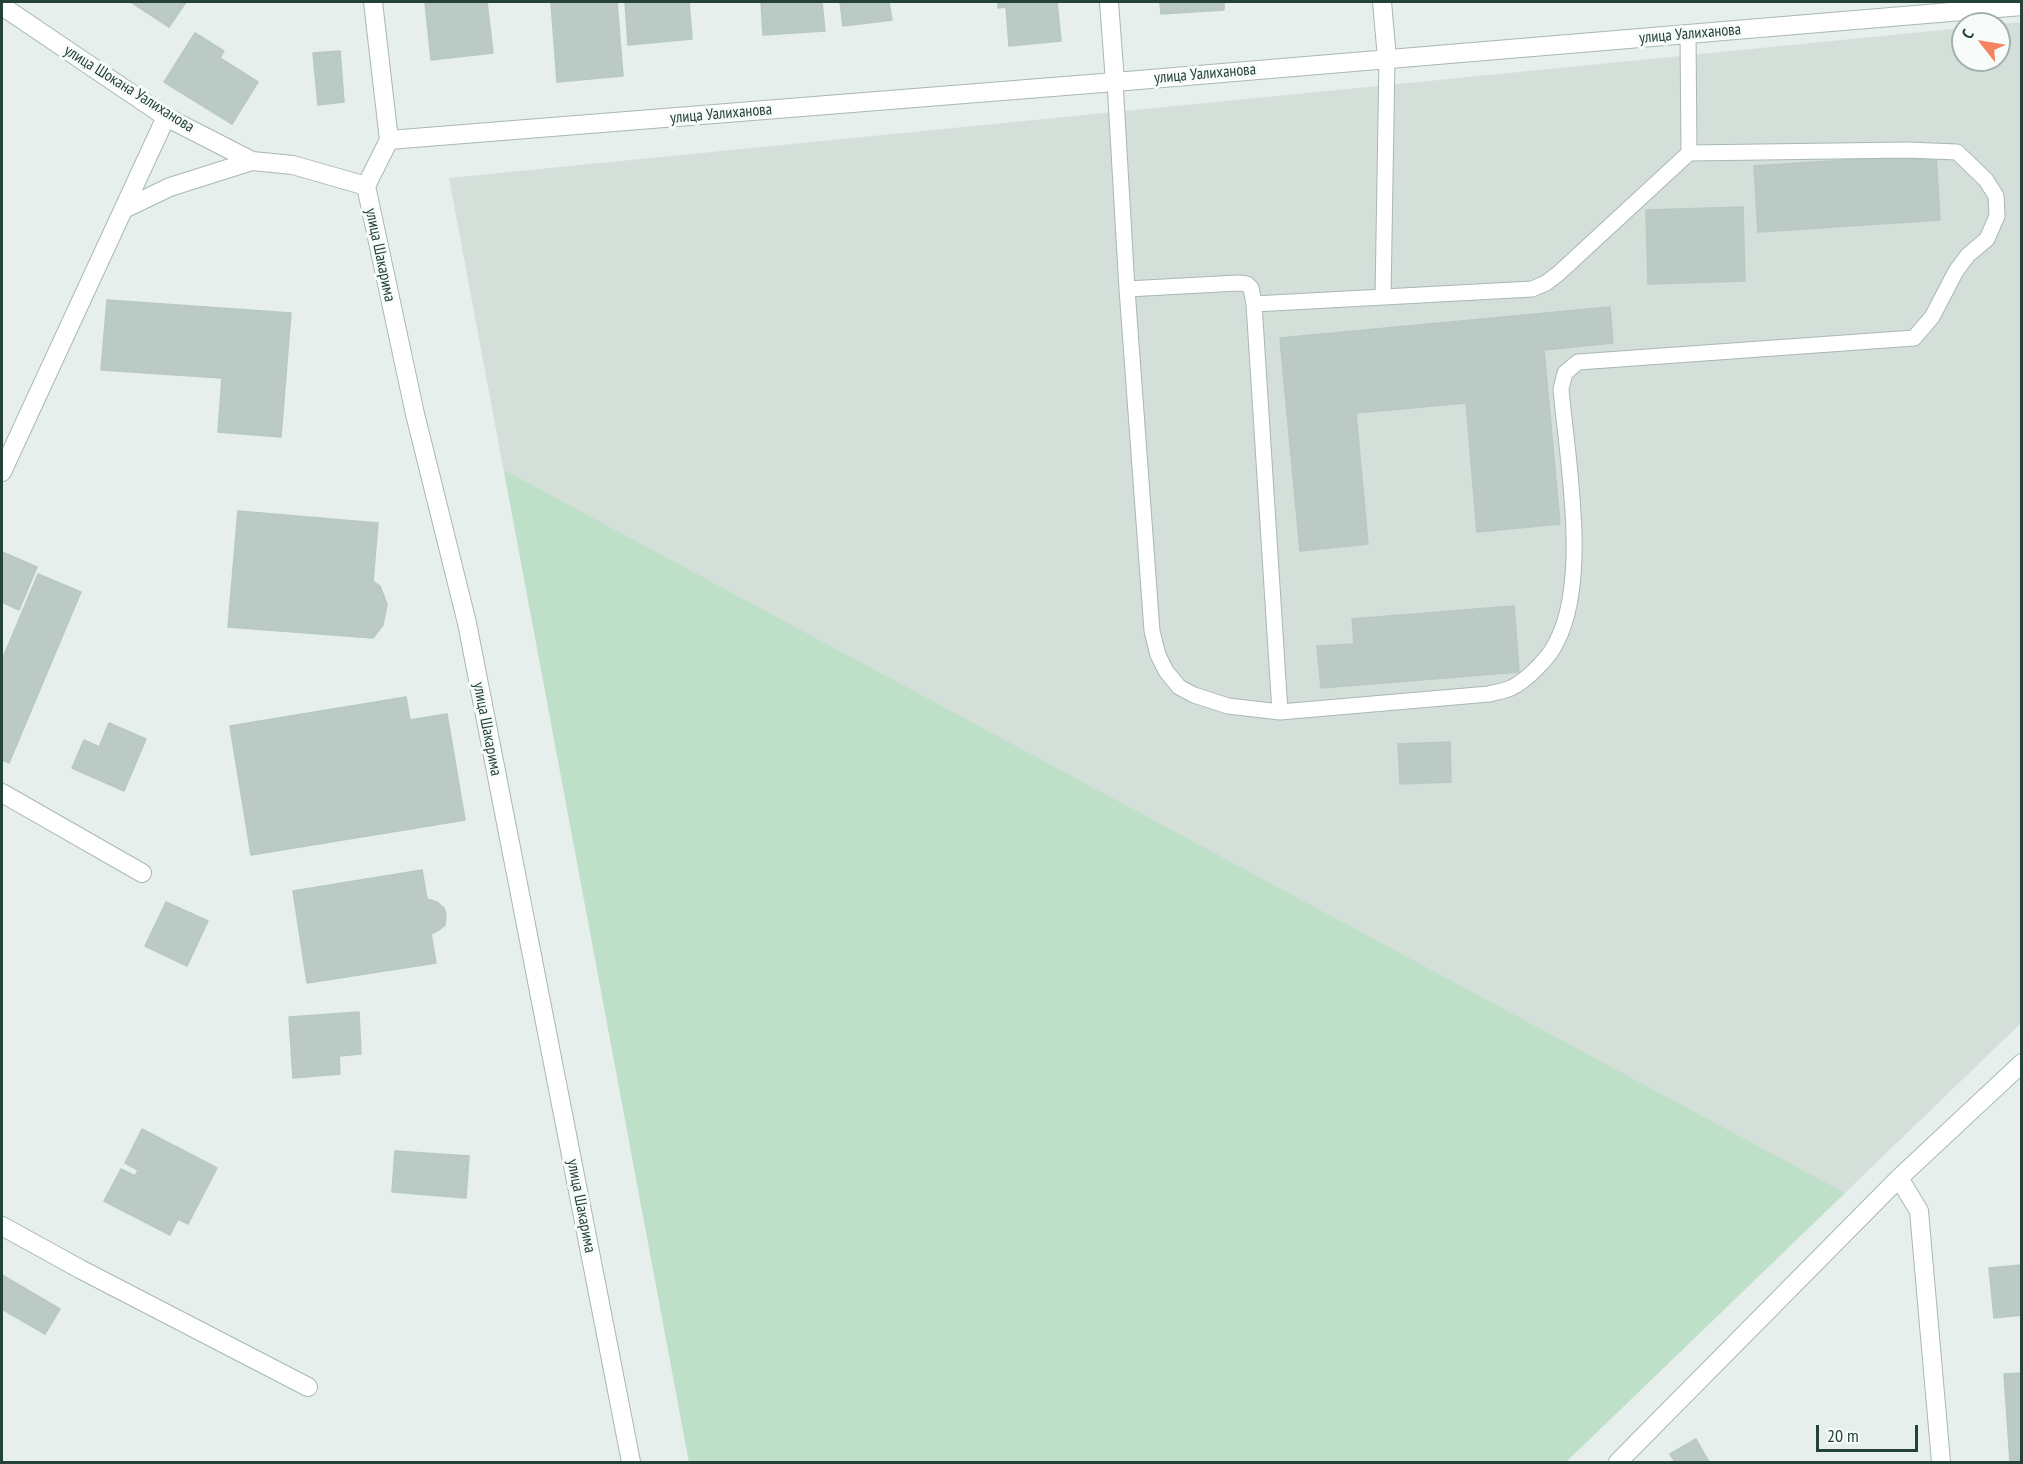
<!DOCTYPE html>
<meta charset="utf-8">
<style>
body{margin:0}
#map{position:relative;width:2023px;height:1464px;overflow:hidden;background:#e6efeb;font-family:"PT Sans Narrow",sans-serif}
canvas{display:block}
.frame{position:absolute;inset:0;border:3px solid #24423a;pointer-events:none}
.north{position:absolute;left:1951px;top:12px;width:60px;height:60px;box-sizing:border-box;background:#f7fbf9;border:2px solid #a3b1ad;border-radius:50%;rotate:301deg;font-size:16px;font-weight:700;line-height:24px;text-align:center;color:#24423a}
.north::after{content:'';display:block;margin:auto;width:21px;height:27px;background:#f4845f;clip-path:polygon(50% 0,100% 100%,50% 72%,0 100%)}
.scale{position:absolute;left:1816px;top:1425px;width:102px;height:27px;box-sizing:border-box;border:3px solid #24423a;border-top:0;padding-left:8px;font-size:18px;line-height:21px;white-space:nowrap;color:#24423a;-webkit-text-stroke:4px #f7fbf9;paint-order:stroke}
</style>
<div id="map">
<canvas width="2023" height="1464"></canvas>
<div class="frame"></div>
<div class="north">С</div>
<div class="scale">20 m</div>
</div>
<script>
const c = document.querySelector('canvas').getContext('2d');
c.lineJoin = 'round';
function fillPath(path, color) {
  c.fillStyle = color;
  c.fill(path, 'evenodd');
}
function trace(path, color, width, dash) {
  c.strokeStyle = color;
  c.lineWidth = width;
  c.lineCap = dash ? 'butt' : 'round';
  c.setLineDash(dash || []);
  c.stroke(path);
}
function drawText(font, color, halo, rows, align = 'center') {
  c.font = font + ' "PT Sans Narrow",sans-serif';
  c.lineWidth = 6;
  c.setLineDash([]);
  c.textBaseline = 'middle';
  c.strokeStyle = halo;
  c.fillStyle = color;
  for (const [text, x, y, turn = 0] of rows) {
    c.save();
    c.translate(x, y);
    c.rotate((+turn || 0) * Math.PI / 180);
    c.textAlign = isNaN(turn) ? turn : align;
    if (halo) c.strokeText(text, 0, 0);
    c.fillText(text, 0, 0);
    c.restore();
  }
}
fillPath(new Path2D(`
 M2021,22V1023L1566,1462H689L449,178L1963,28V60H1999V24Z`), '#d4dfda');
fillPath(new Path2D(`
 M504,470L1845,1193L1566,1462H689Z`), '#bfe0c8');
const building = new Path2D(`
 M131,2H186L169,27Z
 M425,2H487L493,53L431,60Z
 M574,2H617L623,76L557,82L551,3Z
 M625,2H689L692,39L628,45Z
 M761,2H822L825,31L763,35Z
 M840,2H889L892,20L843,26Z
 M998,2H1057L1061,41L1009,46L1006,7L998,8Z
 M1160,2H1224V10L1161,14Z
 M195,33L224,51L220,58L258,82L232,124L164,82Z
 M340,51L344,102L318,105L313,53Z
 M1936,154L1940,220L1758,232L1754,166Z
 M1743,207L1745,281L1648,284L1646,210Z
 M107,300L291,313L281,437L218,432L222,378L101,370Z
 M1610,307L1613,343L1544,350L1560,524L1477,532L1466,403L1356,413L1368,544L1300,551L1280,338Z
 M238,511L378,523L373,581L380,586L387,604L383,625L373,638L228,627Z
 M2,552L37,567L19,610L2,602Z
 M38,574L81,592L9,763L2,760V660Z
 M1514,606L1519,672L1321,688L1317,646L1354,644L1352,619Z
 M406,697L410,720L447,714L465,820L251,855L230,726Z
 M109,723L146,739L124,791L72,768L84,740L99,747Z
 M1450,742L1451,782L1400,784L1398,744Z
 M422,870L427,899L437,902L444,908L446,914L445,925L439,930L431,934L436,963L307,983L293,891Z
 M166,902L208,921L187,966L145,946Z
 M359,1012L361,1054L339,1056L340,1074L293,1078L289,1017Z
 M142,1129L217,1168L188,1224L178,1219L170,1235L104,1201L121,1169L135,1176L138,1170L125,1163Z
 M395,1151L469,1156L466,1198L392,1192Z
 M2022,1265V1315L1994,1318L1989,1268Z
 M2,1275L60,1309L45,1334L2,1309Z
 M2022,1373V1462H2010L2004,1374Z
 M1696,1439L1709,1462H1675L1670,1454Z`);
fillPath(building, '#bbcac4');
trace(building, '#b8c9c2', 1.5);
const service = new Path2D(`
 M1688,34L1689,153
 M1115,82L1127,289L1152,631L1158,655L1166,671L1179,687L1194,695L1228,706L1280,712L1489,694C1496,692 1504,691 1511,688C1526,681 1549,658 1556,643C1590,580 1567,459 1561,389L1565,373L1578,362L1914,338L1932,317L1956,271L1968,255L1987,239L1997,216L1996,196L1986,180L1957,152L1907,150L1689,153L1559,273L1546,283L1532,289L1254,304
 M1127,289L1238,283L1247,284L1251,288L1254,304L1280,712
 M1383,297L1387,58`);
const minor = new Path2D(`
 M373,2L389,140L366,186L415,414L467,623L631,1462
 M1109,2L1115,82
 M1382,2L1387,58
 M2,6L166,117L252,161L293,165L366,186
 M389,140L1115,82L2022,6
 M124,209L170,187L252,161
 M2,472L166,117
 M2,793L142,873
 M1899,1178L1919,1211L1941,1462
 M2,1226L80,1269L308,1387
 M1618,1462L1899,1178L2022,1063`);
trace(service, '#a8b8b2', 17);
trace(minor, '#a8b8b2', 20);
trace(service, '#fff', 15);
trace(minor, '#fff', 18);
drawText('16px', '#24423a', '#f7fbf9', [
 ["улица Уалиханова",1690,34,-5],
 ["улица Уалиханова",1205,74,-5],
 ["улица Шокана Уалиханова",129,89,32],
 ["улица Уалиханова",721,114,-5],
 ["улица Шакарима",380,255,78],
 ["улица Шакарима",487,729,79],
 ["улица Шакарима",581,1206,79]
]);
</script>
